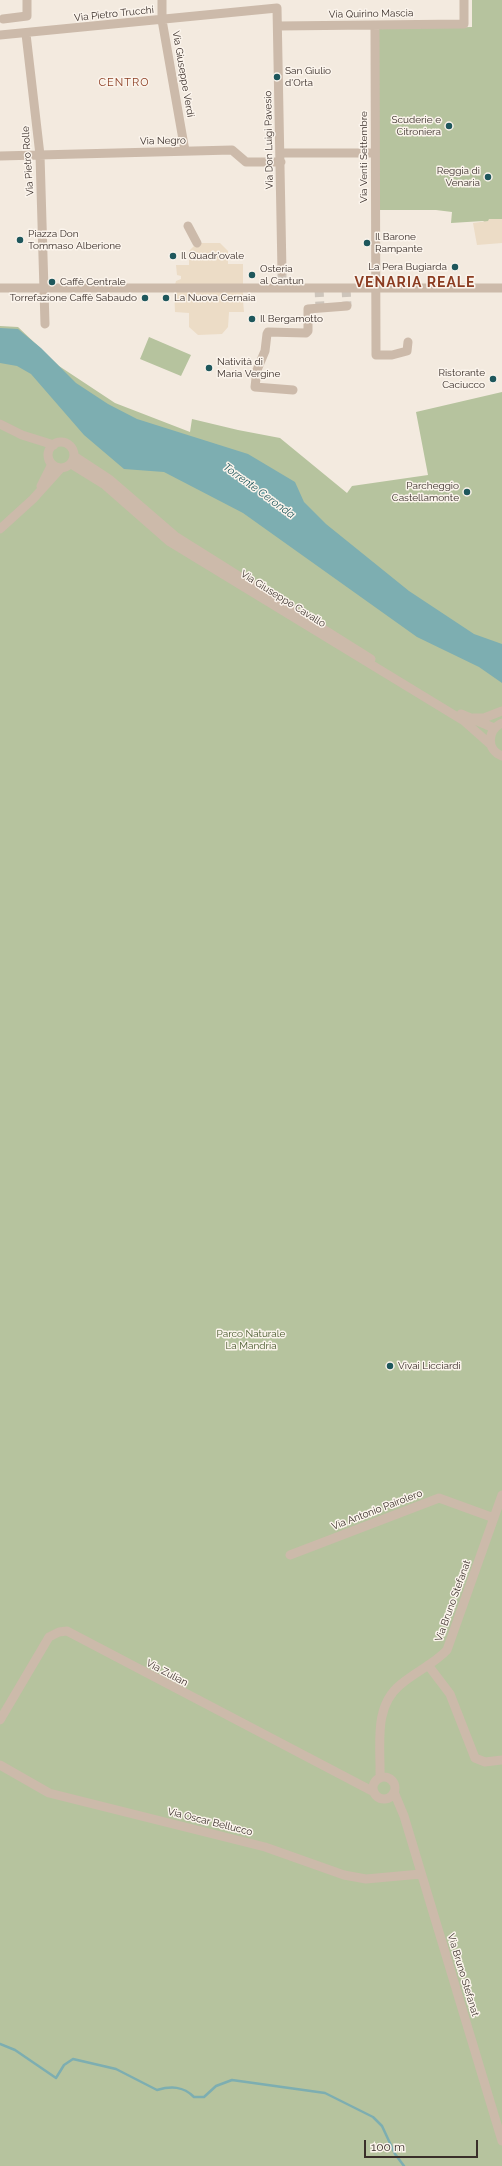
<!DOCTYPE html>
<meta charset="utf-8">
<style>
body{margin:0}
#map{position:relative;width:502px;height:2166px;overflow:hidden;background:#f3eadf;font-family:Raleway,sans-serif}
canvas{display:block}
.scale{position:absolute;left:364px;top:2140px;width:114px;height:18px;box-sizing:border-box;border:2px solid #3a2f2a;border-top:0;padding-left:5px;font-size:12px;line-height:14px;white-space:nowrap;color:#3a2f2a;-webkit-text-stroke:3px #fbf4ec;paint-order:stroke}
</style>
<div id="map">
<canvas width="502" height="2166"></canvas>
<div class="scale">100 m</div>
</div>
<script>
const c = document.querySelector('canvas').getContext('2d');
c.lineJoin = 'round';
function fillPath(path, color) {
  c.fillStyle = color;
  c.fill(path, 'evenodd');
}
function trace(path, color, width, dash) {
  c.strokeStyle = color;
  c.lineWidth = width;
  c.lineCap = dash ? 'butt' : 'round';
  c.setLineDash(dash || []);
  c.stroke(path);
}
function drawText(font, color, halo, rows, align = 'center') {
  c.font = font + ' Raleway,sans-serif';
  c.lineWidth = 3;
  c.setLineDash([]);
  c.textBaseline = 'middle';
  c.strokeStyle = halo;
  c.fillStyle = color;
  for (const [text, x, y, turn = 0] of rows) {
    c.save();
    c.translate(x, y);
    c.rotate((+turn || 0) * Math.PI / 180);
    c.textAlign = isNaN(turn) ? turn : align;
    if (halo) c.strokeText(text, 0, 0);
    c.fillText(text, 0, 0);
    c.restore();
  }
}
fillPath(new Path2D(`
 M472,0H502V232L483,221L451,223L452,212L436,210H378L379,29L472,27Z
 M0,326L18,327L59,366L115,403L190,432L192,419L238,430L280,438L347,493L352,486L428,475L416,412L502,392V2166H0Z
 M149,337L191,355L181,376L140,359Z`), '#b6c39e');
fillPath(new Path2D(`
 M489,219H502V243L477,245L473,223L488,221Z
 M197,243H220L228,251V264H243V295H240L238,299L243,301L244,312H229L228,327L222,334L198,335L189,327V313L175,312L174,289L176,281L181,279V276L177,275L176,265H189V251Z`), '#ecdcc6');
fillPath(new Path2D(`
 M0,328L18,329L41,348L76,383L108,404L137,419L248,454L295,482L304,502L326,524L409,591L474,634L502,644V683L479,667L417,637L243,513L164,472L124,469L84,435L31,374L17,366L0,363Z`), '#7daeb1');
trace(new Path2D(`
 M0,2044L15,2050L56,2078L64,2065L73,2059L116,2069L157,2090C171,2086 183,2086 194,2097H204L216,2086L232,2080L325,2093L373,2117L382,2126L395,2154L404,2166`), '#7daeb1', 2.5);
trace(new Path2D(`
 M282,272V288
 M319,288L320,308
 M346,288L347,306`), '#cec5bb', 9, [9, 4.5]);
trace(new Path2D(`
 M162,0V20L185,151
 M3,19L27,16V0
 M278,26L464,24V0
 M375,26L376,355H392L407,351L408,342
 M26,34L40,155L45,324
 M0,35L277,8L282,272
 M281,153H375
 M0,156L232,150L246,162H281
 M188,226L197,243
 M0,288H502
 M293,390L255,387L257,370L265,351L267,334L268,332L306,333L308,331V309L347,306
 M0,424L22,435L54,445
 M48 455a13 13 0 1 1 26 0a13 13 0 1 1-26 0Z
 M74,456L109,479L175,536L371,659
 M71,464L105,485L170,542L464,721L491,745
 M41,486L52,464
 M0,529L33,499L61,468
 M461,714L494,728
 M473,718H484L502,711
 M502,723C487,730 486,750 502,756
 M290,1555L439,1498L494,1518
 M428,1665L450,1694L475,1758L485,1762L502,1760
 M0,1720L49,1637L59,1632L67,1631L374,1792
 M0,1765L49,1793L265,1847L344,1875L366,1879L421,1874
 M373 1788a11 11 0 1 1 22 0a11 11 0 1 1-22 0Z
 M380,1778C381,1746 373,1707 400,1685C415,1672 434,1664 447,1650L502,1495
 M394,1792L404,1816L502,2141`), '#ccbaaa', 9);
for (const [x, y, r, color] of [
 [277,77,4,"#1e575c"],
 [449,126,4,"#1e575c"],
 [488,177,4,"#1e575c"],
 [20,240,4,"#1e575c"],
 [367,243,4,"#1e575c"],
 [173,256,4,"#1e575c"],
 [455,267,4,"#1e575c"],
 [252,275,4,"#1e575c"],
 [52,282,4,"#1e575c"],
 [145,298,4,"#1e575c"],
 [166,298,4,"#1e575c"],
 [252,319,4,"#1e575c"],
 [209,368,4,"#1e575c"],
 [493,379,4,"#1e575c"],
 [467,492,4,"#1e575c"],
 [390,1366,4,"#1e575c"]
]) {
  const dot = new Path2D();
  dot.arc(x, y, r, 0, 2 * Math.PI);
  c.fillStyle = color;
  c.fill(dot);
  trace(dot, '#fbf4ec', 1.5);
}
drawText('10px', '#3a2f2a', '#fbf4ec', [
 ["Via Pietro Trucchi",114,14,-6],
 ["Via Quirino Mascia",371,14,-1],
 ["Via Giuseppe Verdi",183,74,80],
 ["Via Don Luigi Pavesio",269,140,-91],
 ["Via Negro",163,141,-1],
 ["Via Venti Settembre",364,157,-90],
 ["Via Pietro Rolle",28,161,-94],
 ["Via Giuseppe Cavallo",283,599,32],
 ["Via Antonio Pairolero",377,1510,-21],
 ["Via Bruno Stefanat",453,1601,-70],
 ["Via Zulian",167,1673,28],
 ["Via Oscar Bellucco",210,1822,14],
 ["Via Bruno Stefanat",463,1975,73]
]);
drawText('10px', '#3a2f2a', '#fbf4ec', [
 ["San Giulio",285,71],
 ["d'Orta",285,83],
 ["Scuderie e",441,120,"right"],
 ["Citroniera",441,132,"right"],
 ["Reggia di",480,171,"right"],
 ["Venaria",480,183,"right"],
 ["Piazza Don",28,234],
 ["Tommaso Alberione",28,246],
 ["Il Barone",375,237],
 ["Rampante",375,249],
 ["Il Quadr'ovale",181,256],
 ["La Pera Bugiarda",447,267,"right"],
 ["Osteria",260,269],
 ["al Cantun",260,281],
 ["Caffè Centrale",60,282],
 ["Torrefazione Caffè Sabaudo",137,298,"right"],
 ["La Nuova Cernaia",174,298],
 ["Il Bergamotto",260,319],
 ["Natività di",217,362],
 ["Maria Vergine",217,374],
 ["Ristorante",485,373,"right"],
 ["Caciucco",485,385,"right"],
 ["Parcheggio",459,486,"right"],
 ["Castellamonte",459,498,"right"],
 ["Vivai Licciardi",398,1366]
], 'left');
drawText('10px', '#48592d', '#fbf4ec', [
 ["Parco Naturale",251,1334],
 ["La Mandria",251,1346]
]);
c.letterSpacing = '1px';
drawText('11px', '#8b3c21', '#fbf4ec', [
 ["CENTRO",124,83]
]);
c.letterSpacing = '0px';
drawText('italic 11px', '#1e575c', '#fbf4ec', [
 ["Torrente Ceronda",259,491,36]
]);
c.letterSpacing = '1px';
drawText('bold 14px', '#8b3c21', '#fbf4ec', [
 ["VENARIA REALE",415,283]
]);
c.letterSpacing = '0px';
</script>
